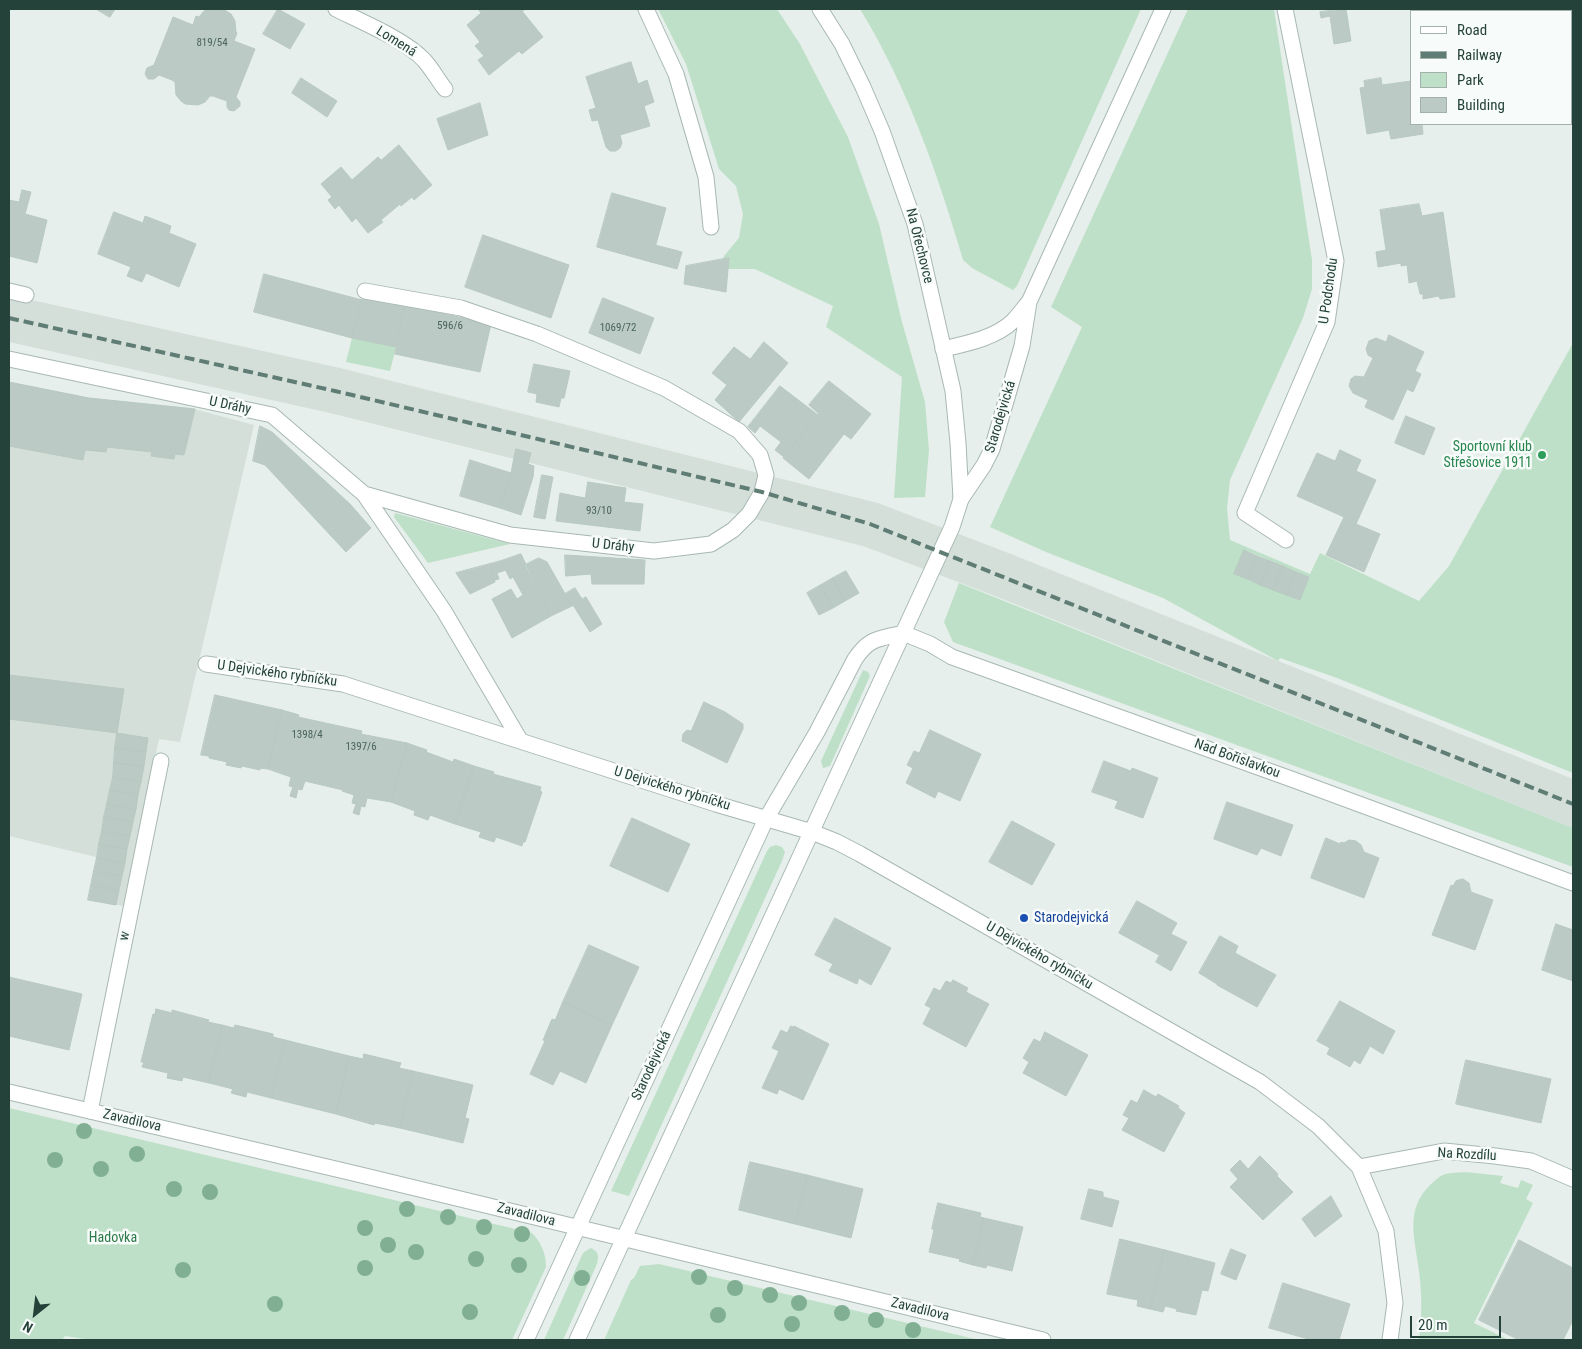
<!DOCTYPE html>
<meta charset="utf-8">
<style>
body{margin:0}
#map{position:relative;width:1582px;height:1349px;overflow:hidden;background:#e6efeb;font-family:"Roboto Condensed",sans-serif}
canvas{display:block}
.frame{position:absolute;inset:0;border:10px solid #24423a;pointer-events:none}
.legend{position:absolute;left:1410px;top:10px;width:162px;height:115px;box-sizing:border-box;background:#f7fbf9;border:1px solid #a3b1ad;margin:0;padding:6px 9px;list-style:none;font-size:15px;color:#24423a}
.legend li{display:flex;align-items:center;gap:10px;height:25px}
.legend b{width:25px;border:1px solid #a3b1ad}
.north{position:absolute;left:10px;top:1289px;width:50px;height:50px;-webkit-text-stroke:4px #f7fbf9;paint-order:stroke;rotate:209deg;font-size:14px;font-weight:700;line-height:20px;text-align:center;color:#24423a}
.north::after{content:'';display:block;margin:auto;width:18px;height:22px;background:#24423a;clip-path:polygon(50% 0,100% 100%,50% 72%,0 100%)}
.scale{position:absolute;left:1410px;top:1316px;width:91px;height:22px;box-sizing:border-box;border:2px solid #24423a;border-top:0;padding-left:6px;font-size:15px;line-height:18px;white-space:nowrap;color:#24423a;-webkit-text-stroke:4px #f7fbf9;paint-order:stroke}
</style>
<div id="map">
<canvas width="1582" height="1349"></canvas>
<div class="frame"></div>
<ul class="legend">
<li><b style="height:6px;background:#fff"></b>Road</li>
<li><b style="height:6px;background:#5f7d75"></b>Railway</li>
<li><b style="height:14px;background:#bfe0c8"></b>Park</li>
<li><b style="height:14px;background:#bbcac4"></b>Building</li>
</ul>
<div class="north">N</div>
<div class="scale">20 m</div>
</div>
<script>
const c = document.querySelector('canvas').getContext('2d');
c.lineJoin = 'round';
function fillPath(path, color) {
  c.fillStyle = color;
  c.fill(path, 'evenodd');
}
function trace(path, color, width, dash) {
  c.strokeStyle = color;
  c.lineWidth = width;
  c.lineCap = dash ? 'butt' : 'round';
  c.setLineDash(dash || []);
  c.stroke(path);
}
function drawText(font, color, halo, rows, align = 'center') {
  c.font = font + ' "Roboto Condensed",sans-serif';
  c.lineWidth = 5;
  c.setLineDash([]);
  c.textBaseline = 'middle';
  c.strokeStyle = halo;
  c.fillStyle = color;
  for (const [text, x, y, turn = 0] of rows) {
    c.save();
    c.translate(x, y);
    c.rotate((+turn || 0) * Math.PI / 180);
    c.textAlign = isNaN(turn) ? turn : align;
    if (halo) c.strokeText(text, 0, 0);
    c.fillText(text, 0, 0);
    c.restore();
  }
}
fillPath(new Path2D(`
 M9,295L340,368L878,503L1011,554L1573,779V828L995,596L863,546L330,413L9,342Z
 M9,382L89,398L190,408L254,425L180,742L159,739L124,906L88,900L96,857L9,836Z`), '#d4dfda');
fillPath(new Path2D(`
 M658,9H777L800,44L848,137L879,224L902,322L925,402L929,450L925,497L894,498L902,377L826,327L833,306L755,269H728L729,258L723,259L724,256L739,238L743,214L736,186L719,169L686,64Z
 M860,9H1141L1017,286L1013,290L972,268L963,260C938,174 907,86 860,9Z
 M1188,9H1274L1312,260V289L1303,318L1230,480L1227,508L1230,540L1310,574L1320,553L1419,601L1449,566L1573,343V773L1337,678L1280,658L1278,661L1163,598L1046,552L990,527L1082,327L1051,307ZM1245,550L1309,577L1299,600L1248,579Z
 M352,338L396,347L390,371L346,362Z
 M395,513L510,544L428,563L394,517Z
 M959,583L1573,828V867L953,642L944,622Z
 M863,670L868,672L870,676L830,766L823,768L821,761Z
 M776,845L782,847L785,852L782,861L629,1196L611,1191L767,851L770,847Z
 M9,1108L532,1233C541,1242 546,1253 546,1267L512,1340H91L65,1336L62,1340H9Z
 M1466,1172L1503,1176L1500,1183L1518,1188L1521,1180L1533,1185L1526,1199L1533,1203L1474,1323L1509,1340H1419C1422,1317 1422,1294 1419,1271C1415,1238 1404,1210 1431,1184C1435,1181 1439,1176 1443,1175C1450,1172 1459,1173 1466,1172Z
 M591,1248C599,1252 599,1256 597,1264L563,1340H544L582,1255L584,1252Z
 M659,1264L693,1272L979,1340H604L631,1280L634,1278L640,1266Z`), '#bfe0c8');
const building = new Path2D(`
 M96,9H115L110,17Z
 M209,9H223L231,14L235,21L236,32L237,33L234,41L255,49L236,97L240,102V106L234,111L229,110L227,107V101L213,96H210L205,102L198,105L185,104L181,101L176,95L175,82L172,80L159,75L154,79H148L145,74L147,68L154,65L173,17L193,25L196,16L199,17L204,11Z
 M278,9L305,24L290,49L263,34Z
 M480,9H526L522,11L543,37L522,54L519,51L489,75L478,60L484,56L475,46L480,42L467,25L481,13L479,10Z
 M1346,9L1351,41L1334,44L1330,16L1321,18L1320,12Z
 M1487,9H1554L1552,11H1491Z
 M631,62L638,84L647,80L654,102L644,106L650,126L620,135L622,143L620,148L616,151H610L606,147L598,120L592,121L589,110L596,108L586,77Z
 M301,78L337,101L327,117L292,93Z
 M1381,78L1382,85L1411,81V124H1422L1423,134L1391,139L1389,130L1367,134L1360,88L1365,87L1364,81Z
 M480,103L488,135L448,150L437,119Z
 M399,145L432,185L414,200L412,197L401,206L400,204L381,220L383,222L368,233L356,218L352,222L339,205L335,209L328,200L332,197L321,184L341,167L352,180L378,157L381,160Z
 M22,190L31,192L25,214L47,220L37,263L9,256V200L19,202Z
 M612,193L666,208L651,262L597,247Z
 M1419,204L1422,216L1443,212L1455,297L1440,299L1439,296L1423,299V294H1420L1417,281L1409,283L1407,265L1401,266V263L1378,267L1376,252L1386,250L1380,210Z
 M114,212L143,223L145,216L171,226L169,233L196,244L179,287L146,273L142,282L127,276L131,267L98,254Z
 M483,235L569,265L551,318L465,287Z
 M655,245L682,252L677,269L651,262Z
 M729,258L726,292L684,284L686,266Z
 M264,274L362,300L352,338L254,312Z
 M363,297L405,305L396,347L352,338Z
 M603,298L654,318L640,354L589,333Z
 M405,305L491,324L480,372L395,354Z
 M1389,335L1424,352L1415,371L1421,374L1413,392L1407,389L1393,420L1365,407L1368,400L1353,393L1349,386L1351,379L1355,376L1364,377L1373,358L1368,355L1366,349L1369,341L1376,338L1386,342Z
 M764,342L788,363L739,422L715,400L727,385L712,373L734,347L750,359Z
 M534,364L570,371L564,398H561L559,407L536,402L537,394L528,392Z
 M829,381L871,414L851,439L844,434L809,479L783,458L819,414L809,405Z
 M9,382L89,398L195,409L184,455L175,454L174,459L151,456L152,452L107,447L106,452L85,450L83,460L9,446Z
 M780,386L818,415L784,457L775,450L781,442L760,426L755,433L748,427Z
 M1406,416L1435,428L1424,455L1395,443Z
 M260,426L272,432L350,504L371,528L346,552L265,465L253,461Z
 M516,449L531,453L528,464L534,466L533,477L521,515L500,508L511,473Z
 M1340,450L1361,460L1356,471L1376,480L1356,524L1380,534L1364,572L1326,555L1344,517L1297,496L1317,453L1335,461Z
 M470,460L511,473L500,508L460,496Z
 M542,475L553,477L545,519L534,517Z
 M588,482L626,488L624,502L643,504L640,531L556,521L560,493L585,498Z
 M1244,550L1257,556L1248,579L1234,574Z
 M521,554L551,616L512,638L492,599L511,589L517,599L523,595L513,577L510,579L501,561Z
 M565,555L645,560L644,584H592L591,574L566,576Z
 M1257,556L1270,561L1260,585L1248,579Z
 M539,558L547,562L572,606L551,616L525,565Z
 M501,561L506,570L497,573L499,579L495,580L490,564Z
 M1270,561L1283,566L1273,590L1260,585Z
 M490,564L495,582L470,594L456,573Z
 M1283,566L1296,572L1286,595L1273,590Z
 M846,571L859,593L845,601L833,578Z
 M1296,572L1309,577L1300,600L1286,595Z
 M833,578L845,601L833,608L821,585Z
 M821,585L833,608L819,615L807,593Z
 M575,588L582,599L572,606L565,594Z
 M586,597L602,624L590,632L573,605Z
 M9,675L124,689L117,733L9,719Z
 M215,695L282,710L268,769L260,768V770L242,766L241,768L226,765L227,762L209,758V756L201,755Z
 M704,702L725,712L743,724V729L727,763L682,741L683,734L687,730L691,731Z
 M282,710L299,715L298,717L362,731L361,734L407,743L391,802L367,798L365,807L361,806L359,815L353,813L356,804L352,803L354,795L342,791L343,790L305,781L302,790L298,789L296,798L290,796L293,787L289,786L291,777L268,769Z
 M930,730L981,754L960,801L938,791L935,798L906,783L913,768L907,765L914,751L919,753Z
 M117,733L148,738L146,752L115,748Z
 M407,743L427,750L426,752L453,762L454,759L474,766L455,824L430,815L428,820L414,815L415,811L391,802Z
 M115,748L146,752L144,766L114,763Z
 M1104,761L1131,771L1132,768L1158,778L1143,818L1115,808L1118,801L1092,792Z
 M114,763L144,766L141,782L113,777Z
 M474,766L494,772L493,774L541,787L540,791L542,792L525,842H523L522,846L496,837L494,842L479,837L481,832L455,824Z
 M113,777L141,782L138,795L110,790Z
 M110,790L138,795L136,809L107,804Z
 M1227,802L1293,825L1281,856L1261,848L1257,855L1214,839Z
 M107,804L136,809L133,822L104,817Z
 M104,817L133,822L130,836L102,831Z
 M632,818L690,844L668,892L610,866Z
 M1012,821L1055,844L1032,885L989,862Z
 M102,831L130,836L127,849L99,844Z
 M1326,838L1340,844L1341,842L1344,843L1349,840L1356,841L1361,845L1364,852L1379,858L1364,898L1311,878Z
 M99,844L127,849L125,863L97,858Z
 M97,858L125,863L122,876L94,871Z
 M94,871L122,876L119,890L91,885Z
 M1463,879L1469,883L1471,892L1493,900L1475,950L1432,935L1451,885L1453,886L1456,881Z
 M91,885L119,890L116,905L88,900Z
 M1137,901L1177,923L1159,955L1119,933Z
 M835,918L891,948L871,985L859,978L857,984L829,971L833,964L815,955Z
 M1556,924L1573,930V981L1542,970Z
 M1171,934L1187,942L1171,971L1156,962Z
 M1220,936L1238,946L1235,953L1276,975L1257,1007L1217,985V984L1199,973Z
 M589,945L639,967L612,1025L563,1002Z
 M9,977L82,994L69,1050L9,1036Z
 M953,980L968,988L966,992L989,1004L966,1047L923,1024L931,1008L925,1005L934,988L940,991L946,981L951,983Z
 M1340,1001L1395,1031L1383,1054L1370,1046L1360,1064L1354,1060L1350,1067L1327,1054L1330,1048L1317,1041Z
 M563,1002L612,1025L586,1083L560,1071L553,1085L530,1074L545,1041L543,1040L552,1019L555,1020Z
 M156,1009L172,1013V1010L209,1020L208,1022L222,1025L209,1083L183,1077L182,1081L167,1078L168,1073L142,1067L144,1062H141L153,1014H155Z
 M222,1025L234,1028L235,1025L273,1034V1037L285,1040L271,1098L247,1092L246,1097L231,1093L233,1089L209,1083Z
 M791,1026L793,1027L794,1026L829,1044L803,1100L779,1089L777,1094L762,1088L779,1051L772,1048L781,1030L787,1033Z
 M1045,1032L1088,1055L1066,1096L1023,1073L1029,1062L1023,1058L1034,1039L1040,1042Z
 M285,1040L349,1056L336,1114L271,1098Z
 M364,1054L401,1063L399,1068L413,1071L400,1128L375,1123L374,1125L336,1114L349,1056L363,1059Z
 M1466,1060L1551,1079L1541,1123L1456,1104Z
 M413,1071L473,1085L465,1118L469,1119L463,1143L400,1128Z
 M1144,1090L1156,1097L1158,1094L1179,1106L1178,1108L1185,1113L1164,1152L1122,1130L1129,1118L1123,1115L1131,1100L1137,1103Z
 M1260,1156L1278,1174L1277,1176L1293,1192L1263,1220L1230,1187L1238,1179L1230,1170L1240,1160L1248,1169Z
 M750,1162L807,1175L795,1224L739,1210Z
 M807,1175L863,1189L851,1238L795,1224Z
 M1089,1189L1103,1192V1197L1119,1201L1112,1227L1081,1219Z
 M1331,1196L1342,1216L1315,1237L1302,1219Z
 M938,1203L981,1213L980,1217L984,1218L973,1265L959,1261L960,1259L929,1252L934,1230L932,1229Z
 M984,1218L1023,1227L1012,1271L987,1265L986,1268L973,1265Z
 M1120,1239L1165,1250L1150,1309L1137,1306L1138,1300L1107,1294Z
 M1519,1240L1573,1268V1320L1563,1340H1519L1479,1320Z
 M1231,1249L1246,1255L1236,1280L1221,1274Z
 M1165,1250L1215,1263L1208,1291L1202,1290L1196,1315L1176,1311L1177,1309L1165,1306L1163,1312L1150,1309Z
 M1283,1283L1350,1304L1339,1340H1312L1269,1328Z`);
fillPath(building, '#bbcac4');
trace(building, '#b8c9c2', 1);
const service = new Path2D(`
 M90,1111L161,761`);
const minor = new Path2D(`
 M336,9C362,22 404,39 424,60C432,69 438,80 445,89
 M646,9L676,74L706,177L711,227
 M1285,9L1336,261L1327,322L1245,513L1286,540
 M9,291L26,295
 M943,349C965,344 996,338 1013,321C1018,316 1023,309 1028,303
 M9,359L272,415L364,494L510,535L654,551L711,544L733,530L749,514L762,492L766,475L760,455L739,431L664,388L537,334L461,308L365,291
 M364,494L444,611L520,740
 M961,499L984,465L992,449L1022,346L1029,302L1163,9
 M903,633L930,644L952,657L1294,780L1573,883
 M206,664L343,684L716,804L812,832L837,842L860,854L1260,1082L1318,1126L1359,1167L1386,1231L1395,1303L1390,1340
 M9,1092L357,1174L1043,1340
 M1359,1167L1444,1151L1495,1156L1531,1161L1573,1179`);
const tertiary = new Path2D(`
 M526,1340L766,819L817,732L855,659C870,637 879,639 903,633
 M577,1340L952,527L961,499L958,443L953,391L915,224L882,131L863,87L842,44L820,9`);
trace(service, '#a8b8b2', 17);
trace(minor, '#a8b8b2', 17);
trace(tertiary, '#a8b8b2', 17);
trace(service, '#fff', 15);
trace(minor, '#fff', 15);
trace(tertiary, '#fff', 15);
trace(new Path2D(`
 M9,318L335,391L762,492L870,524L1573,804`), '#5f7d75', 4, [10, 5]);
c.fillStyle = '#80af93';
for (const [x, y] of [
 [84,1131],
 [137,1154],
 [55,1160],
 [101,1169],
 [174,1189],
 [210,1192],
 [407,1209],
 [448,1217],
 [484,1227],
 [365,1228],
 [522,1234],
 [388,1245],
 [416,1252],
 [476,1259],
 [519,1265],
 [365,1268],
 [183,1270],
 [699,1277],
 [582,1278],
 [735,1288],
 [770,1295],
 [799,1303],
 [275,1304],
 [470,1312],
 [842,1313],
 [718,1315],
 [876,1320],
 [792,1324],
 [913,1330]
]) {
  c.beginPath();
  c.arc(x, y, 8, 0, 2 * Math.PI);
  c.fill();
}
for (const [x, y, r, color] of [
 [1542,455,5,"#2e9e5b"],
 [1024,918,5,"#1a4fb4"]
]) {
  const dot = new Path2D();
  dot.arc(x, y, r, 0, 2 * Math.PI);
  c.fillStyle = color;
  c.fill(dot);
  trace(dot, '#f7fbf9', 2);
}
drawText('11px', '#4a645c', null, [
 ["819/54",212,43],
 ["596/6",450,326],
 ["1069/72",618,328],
 ["93/10",599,511],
 ["1398/4",307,735],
 ["1397/6",361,747]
]);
drawText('14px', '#24423a', '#f7fbf9', [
 ["Lomená",396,42,32],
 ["Na Ořechovce",919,246,76],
 ["U Podchodu",1329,291,-82],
 ["U Dráhy",230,406,12],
 ["Starodejvická",1001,417,-73],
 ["U Dráhy",613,546,6],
 ["U Dejvického rybníčku",277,674,8],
 ["Nad Bořislavkou",1237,759,20],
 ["U Dejvického rybníčku",672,789,17],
 ["w",125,936,-78],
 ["U Dejvického rybníčku",1039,956,30],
 ["Starodejvická",652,1066,-65],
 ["Zavadilova",132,1121,13],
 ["Na Rozdílu",1467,1155,3],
 ["Zavadilova",526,1215,14],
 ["Zavadilova",920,1310,14]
]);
drawText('14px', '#27864d', '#f7fbf9', [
 ["Sportovní klub",1532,447],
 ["Střešovice 1911",1532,463]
], 'right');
drawText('14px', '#164399', '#f7fbf9', [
 ["Starodejvická",1034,918]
], 'left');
drawText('14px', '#2d7a4b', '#f7fbf9', [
 ["Hadovka",113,1238]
]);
</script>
